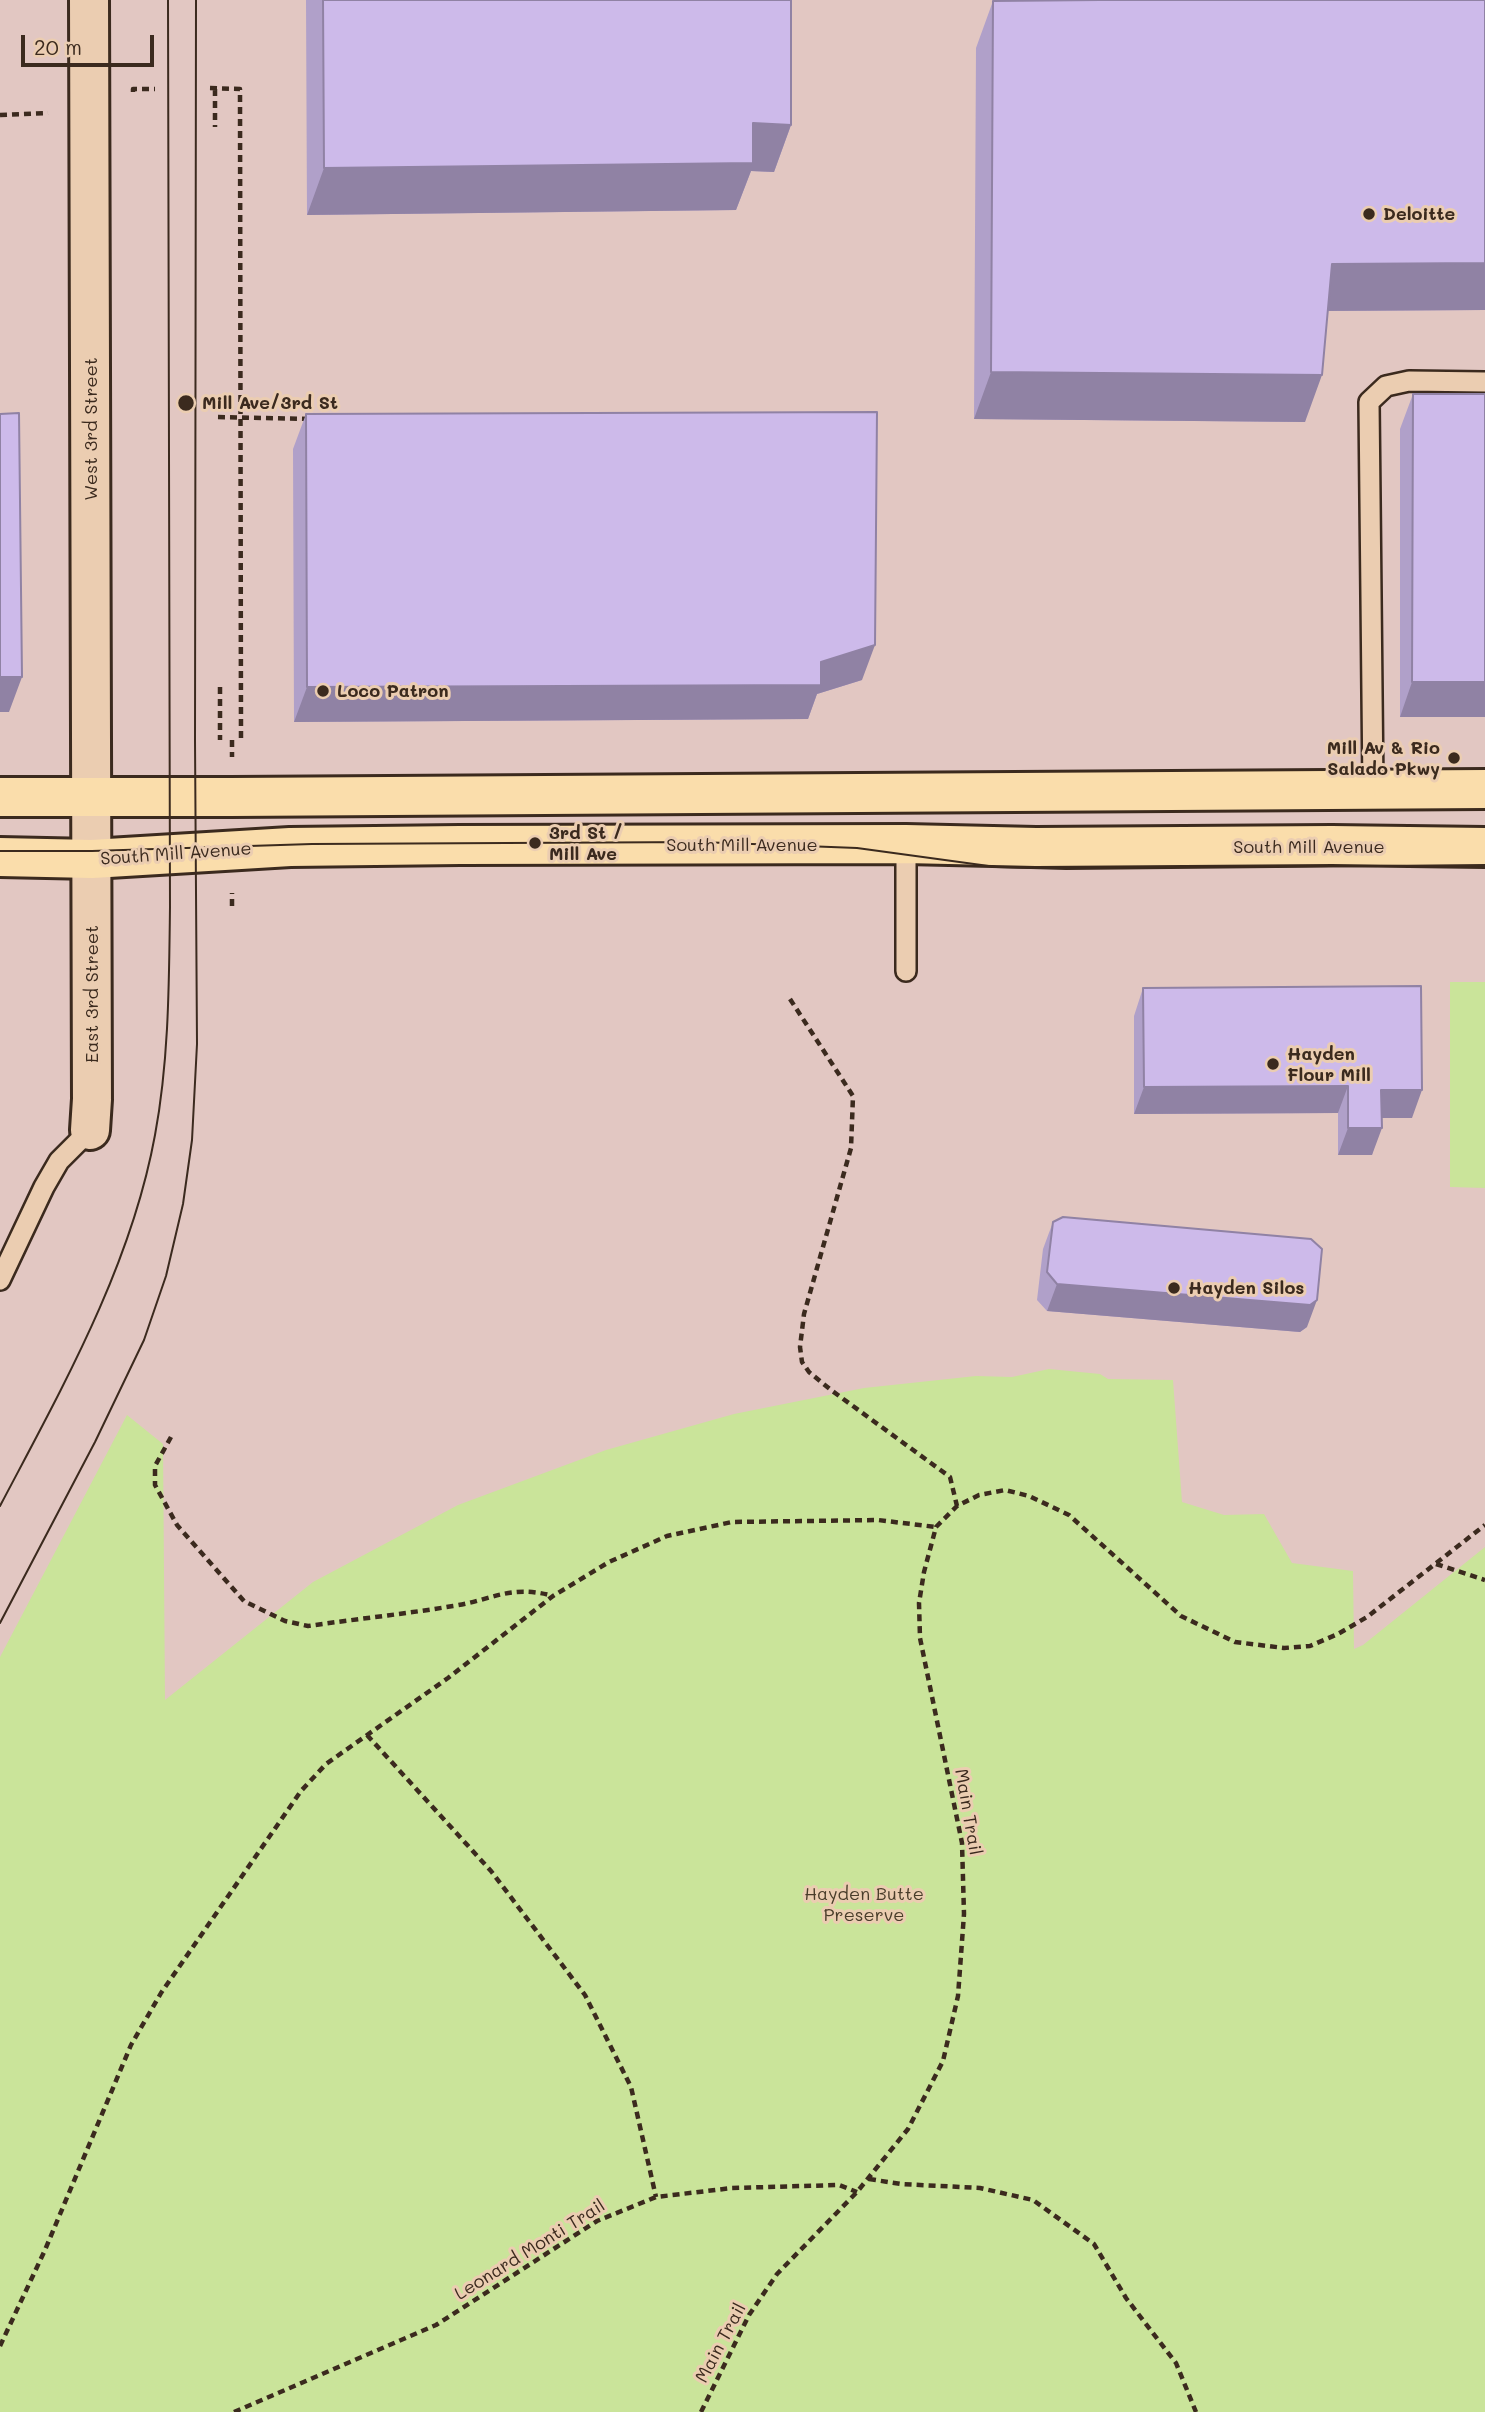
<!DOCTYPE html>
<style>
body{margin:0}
#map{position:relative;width:1485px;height:2412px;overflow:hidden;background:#e2c7c2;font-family:Mali,sans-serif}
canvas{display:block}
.scale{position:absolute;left:21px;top:35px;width:133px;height:32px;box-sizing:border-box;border:4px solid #3b2a1e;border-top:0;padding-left:9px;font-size:21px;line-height:24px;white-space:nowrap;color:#3b2a1e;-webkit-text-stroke:5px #ebcdb1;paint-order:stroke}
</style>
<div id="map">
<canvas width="1485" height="2412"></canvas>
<div class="scale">20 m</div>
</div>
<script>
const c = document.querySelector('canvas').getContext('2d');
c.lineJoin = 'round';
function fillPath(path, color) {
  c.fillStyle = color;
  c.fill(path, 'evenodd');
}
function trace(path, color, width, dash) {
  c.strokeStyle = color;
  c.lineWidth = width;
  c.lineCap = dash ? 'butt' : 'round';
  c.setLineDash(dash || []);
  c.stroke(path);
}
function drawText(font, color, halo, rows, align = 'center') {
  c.font = font + ' Mali,sans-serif';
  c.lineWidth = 6;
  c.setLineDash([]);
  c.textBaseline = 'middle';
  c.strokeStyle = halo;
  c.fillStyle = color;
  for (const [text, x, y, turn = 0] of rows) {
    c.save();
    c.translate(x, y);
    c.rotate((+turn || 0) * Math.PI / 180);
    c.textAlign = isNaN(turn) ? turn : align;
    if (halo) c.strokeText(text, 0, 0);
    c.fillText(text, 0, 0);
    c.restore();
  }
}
fillPath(new Path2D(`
 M1450,982H1485V1188L1450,1187Z
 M1049,1369L1100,1374L1108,1379L1173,1380L1182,1502L1224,1515L1264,1514L1292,1563L1353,1571L1354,1649L1363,1645L1485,1547V2412H0V1657L127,1415L163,1444L165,1700L313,1582L458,1505L606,1450L734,1414L864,1388L976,1376L1012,1377Z`), '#cae49a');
const service = new Path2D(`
 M1373,790L1369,402L1386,386L1409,381L1485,382
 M906,844V971
 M0,1280L44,1187L59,1161L90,1130`);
const minor = new Path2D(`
 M89,0L92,1099L90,1130`);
const primary = new Path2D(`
 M0,797H232L1485,789
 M0,857L92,859L290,847L460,845L906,844L1036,847L1332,845L1485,847`);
trace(service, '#3b2a1e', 24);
trace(minor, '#3b2a1e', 44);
trace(primary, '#3b2a1e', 44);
trace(new Path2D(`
 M210,88L240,89L241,740
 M215,89V127
 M133,92V89H155
 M0,115L48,113
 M218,417L309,419
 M220,687V740
 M232,740V757
 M232,906V893
 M790,999L853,1096L851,1148L804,1314L800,1347L802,1362L809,1372L831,1390L950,1477L957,1506
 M171,1437L155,1466V1485L177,1525L244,1601L285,1621L308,1626C356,1619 405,1614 453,1606C493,1600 510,1584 553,1596
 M1436,1564L1485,1580
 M367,1735L491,1871L585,1995L631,2087L656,2197
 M869,2179L901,2184L980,2188L1033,2200L1094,2244L1126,2298L1176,2363L1196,2412
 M0,2346L45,2250L131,2045L161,1993L301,1791L326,1764L448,1678L553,1596L609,1562L667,1536L732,1522L878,1520L936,1527
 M234,2412L436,2325L597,2221L656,2197L732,2188L839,2185L857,2192
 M701,2412L749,2315L777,2274L857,2192L908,2129L943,2061L958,1996L964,1914L962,1843L920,1638L919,1603L924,1572L936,1527L957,1506L979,1495L1005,1490L1029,1496L1069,1515L1181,1616L1235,1642L1284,1648L1310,1646L1338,1634L1367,1617L1485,1525`), '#3b2a1e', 4.5, [7, 5]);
trace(service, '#ebcdb1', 19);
trace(minor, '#ebcdb1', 38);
trace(primary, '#faddab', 38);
trace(new Path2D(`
 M0,851H92L312,844L700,842L857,848L996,867L1066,869L1485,865
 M0,1506C62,1388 131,1267 155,1135C169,1060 169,983 170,907L168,0
 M0,1623L95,1442L144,1340L166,1276L183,1204L192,1140L197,1044L195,740L196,0`), '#3b2a1e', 2);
fillPath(new Path2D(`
 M306,0H791V125L774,172L751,171L736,210L307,215Z
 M1485,0V310L1328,311L1305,422L974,419L976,48L993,1Z
 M1413,394L1485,717H1400V429Z
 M306,414L862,680L817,694L808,719L294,722L293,449Z
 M1143,988L1412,1118H1382L1372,1155H1338V1113L1134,1114V1016Z
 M1053,1222L1307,1327L1300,1332L1047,1311L1037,1300L1043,1249Z`), '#b0a0c9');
fillPath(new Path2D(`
 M753,123L791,125L774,172L751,171L736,210L307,215L324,168Z
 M1485,263V310L1315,311L1332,264Z
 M991,372L1322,375L1305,422L974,419Z
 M875,645L862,680L817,694L808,719L294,722L307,687L821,662Z
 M0,677H22L9,712H0Z
 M1412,682H1485V717H1400Z
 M1348,1086L1338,1113L1134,1114L1144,1087Z
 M1381,1090H1422L1412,1118H1371Z
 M1348,1128H1382L1372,1155H1338Z
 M1057,1284L1317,1300L1307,1327L1300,1332L1047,1311Z`), '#9082a4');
const building = new Path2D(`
 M323,0H791V125L753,123V163L324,168Z
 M1100,0H1485V263L1332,264L1322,375L991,372L993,1Z
 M1413,394H1485V682H1412Z
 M877,412L875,645L821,662V685L307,687L306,414Z
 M19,413L22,677H0V414Z
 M1421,986L1422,1090H1381L1382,1128H1348V1086L1144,1087L1143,988Z
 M1063,1217L1311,1239L1322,1249L1317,1300L1310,1305L1057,1284L1047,1272L1053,1222Z`);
fillPath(building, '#cdbaea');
trace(building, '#9082a4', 2);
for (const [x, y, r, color] of [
 [1369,214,7,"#3b2a1e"],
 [186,403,9,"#3b2a1e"],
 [323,691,7,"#3b2a1e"],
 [1454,758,7,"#3b2a1e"],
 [535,843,7,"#3b2a1e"],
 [1273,1064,7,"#3b2a1e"],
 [1174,1288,7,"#3b2a1e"]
]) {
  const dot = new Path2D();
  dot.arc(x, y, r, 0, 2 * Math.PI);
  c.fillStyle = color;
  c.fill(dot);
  trace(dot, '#ebcdb1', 2.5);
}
drawText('bold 18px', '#3b2a1e', '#ebcdb1', [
 ["Deloitte",1383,214],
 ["Mill Ave/3rd St",202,403],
 ["Loco Patron",337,691],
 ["Mill Av & Rio",1440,748,"right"],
 ["Salado Pkwy",1440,769,"right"],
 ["3rd St /",549,833],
 ["Mill Ave",549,854],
 ["Hayden",1287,1054],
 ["Flour Mill",1287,1075],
 ["Hayden Silos",1188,1288]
], 'left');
drawText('18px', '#3b2a1e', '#ebcdb1', [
 ["West 3rd Street",91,429,-90],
 ["South Mill Avenue",742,845],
 ["South Mill Avenue",1309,847],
 ["South Mill Avenue",176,854,-4],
 ["East 3rd Street",92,994,-90],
 ["Main Trail",968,1812,80],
 ["Leonard Monti Trail",530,2250,-32],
 ["Main Trail",721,2343,-62]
]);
drawText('18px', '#493d2a', '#ebcdb1', [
 ["Hayden Butte",864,1894],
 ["Preserve",864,1915]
]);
</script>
